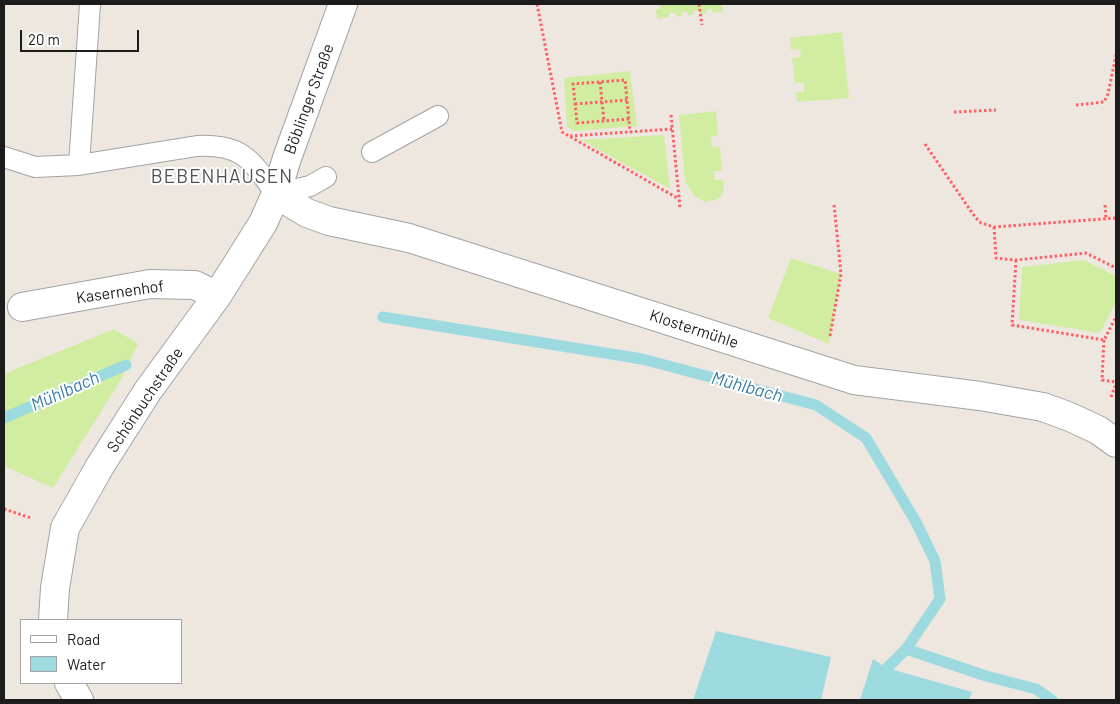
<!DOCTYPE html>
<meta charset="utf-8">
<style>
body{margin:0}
#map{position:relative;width:1120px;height:704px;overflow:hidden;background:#eee7e0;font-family:Barlow,sans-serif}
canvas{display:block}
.frame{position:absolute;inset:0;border:5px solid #1c1c1c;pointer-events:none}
.legend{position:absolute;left:20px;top:619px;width:162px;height:65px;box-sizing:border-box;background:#fff;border:1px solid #a4a4a4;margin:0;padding:6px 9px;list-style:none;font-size:15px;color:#1c1c1c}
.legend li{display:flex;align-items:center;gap:10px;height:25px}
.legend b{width:25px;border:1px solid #a4a4a4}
.scale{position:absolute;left:20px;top:30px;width:119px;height:22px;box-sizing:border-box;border:2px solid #1c1c1c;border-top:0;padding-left:6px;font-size:15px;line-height:18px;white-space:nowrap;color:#1c1c1c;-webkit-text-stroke:4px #fff;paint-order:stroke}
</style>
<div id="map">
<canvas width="1120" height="704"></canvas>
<div class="frame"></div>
<ul class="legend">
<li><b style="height:6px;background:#fff"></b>Road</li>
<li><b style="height:14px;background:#9ddae0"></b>Water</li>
</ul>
<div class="scale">20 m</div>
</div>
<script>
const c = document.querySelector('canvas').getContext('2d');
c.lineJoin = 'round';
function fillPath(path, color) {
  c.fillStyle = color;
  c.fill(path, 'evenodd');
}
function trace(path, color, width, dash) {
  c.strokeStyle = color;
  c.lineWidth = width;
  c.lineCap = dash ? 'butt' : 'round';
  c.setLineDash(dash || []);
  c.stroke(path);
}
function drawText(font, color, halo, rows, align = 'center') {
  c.font = font + ' Barlow,sans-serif';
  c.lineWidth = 4;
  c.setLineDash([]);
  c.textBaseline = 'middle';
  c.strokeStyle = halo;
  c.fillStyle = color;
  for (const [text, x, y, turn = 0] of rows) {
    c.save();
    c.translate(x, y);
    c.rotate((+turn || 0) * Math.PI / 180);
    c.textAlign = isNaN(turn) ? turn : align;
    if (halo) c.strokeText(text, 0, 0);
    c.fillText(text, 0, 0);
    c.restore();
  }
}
fillPath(new Path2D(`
 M660,4H722L723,12L713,13L712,9L706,10V13L700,14V10L694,11V15H688L687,12H681V16L676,17L675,13H669V17L657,19L656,9H660Z
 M842,32L849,98L797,102L796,92H804V83H795L792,58L801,57L800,49L791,50L790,38Z
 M630,71L637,126L574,131L567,127L564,78Z
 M716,111L718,136L711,137L712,147L720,146L722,171H714L715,180H723L724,192L718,199L705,202L695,196L685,182L679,115Z
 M664,135L670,189L581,140Z
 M791,258L841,274L829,344L768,318Z
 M1084,260L1116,276V302L1100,333L1019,320L1022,267Z
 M114,329L138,344L122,378L53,488L4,466V374Z`), '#d1eda1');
fillPath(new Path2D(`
 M716,631L831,657L821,700H693Z
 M873,659L887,668L972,692L969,700H860Z`), '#9ddae0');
trace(new Path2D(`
 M383,317L642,359L816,405L866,438L916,522L935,561L940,599L906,649L887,668L892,700
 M4,418L126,365
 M906,649L986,676L1036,689L1052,700`), '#9ddae0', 11);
const lane = new Path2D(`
 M372,152L438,116
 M4,157L35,167L79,165L197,146C243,144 251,160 276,194L310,186L326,177
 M79,165L90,4`);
const street = new Path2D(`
 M276,194L307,213L329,221L409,238L854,380L980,396L1043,407L1070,417L1098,430L1116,443
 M22,307L150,284L195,285L217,296
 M53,620L55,588L65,528L100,466L147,392L217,296L263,223L276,194L287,158L343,4
 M69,683L79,700`);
trace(lane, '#a3a3a3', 22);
trace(street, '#a3a3a3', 30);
trace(new Path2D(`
 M537,4L562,132L679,199
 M699,4L702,25
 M600,82L604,121
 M575,104L627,100
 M1076,105L1104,102L1108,94L1116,55
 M954,112L996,110
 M671,115L680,208
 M629,119L577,123L573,84L625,80L630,132
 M570,136L672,129
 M925,144L975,217L981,223L994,227L1116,218
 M1105,205L1106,219
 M994,227L996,258L1016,260L1086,253L1116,268
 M1016,260L1012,325L1104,340L1116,317
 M830,336L841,274L834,204
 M1104,340L1102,380L1116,382
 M1111,397L1115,386
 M4,509L31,518`), '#ff6066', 3, [2.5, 2.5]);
trace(lane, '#fff', 20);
trace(street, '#fff', 28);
drawText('16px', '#1c1c1c', '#fff', [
 ["Böblinger Straße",309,99,-70],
 ["Kasernenhof",120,292,-8],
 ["Klostermühle",694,329,18],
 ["Schönbuchstraße",145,400,-56]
]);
drawText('italic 18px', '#3d7da1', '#fff', [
 ["Mühlbach",747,387,15],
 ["Mühlbach",65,391,-24]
]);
c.letterSpacing = '1px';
drawText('19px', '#4f4f4f', '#fff', [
 ["BEBENHAUSEN",222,177]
]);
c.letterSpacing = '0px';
</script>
